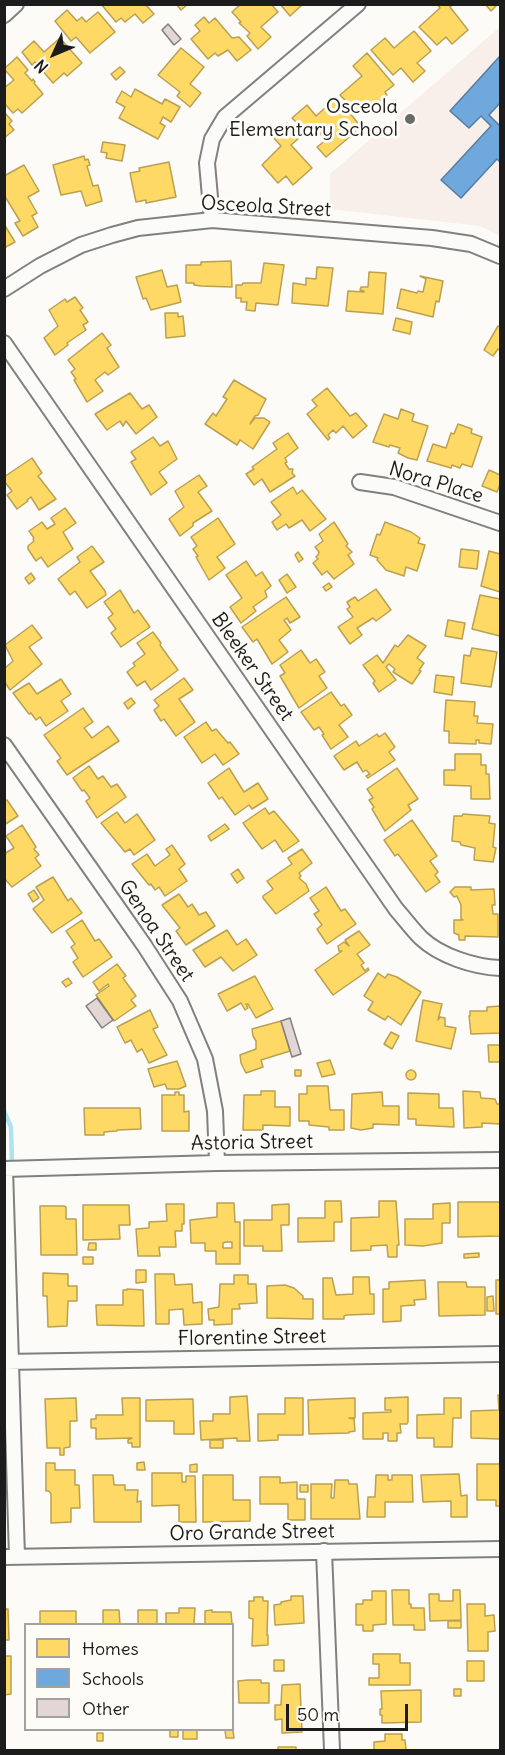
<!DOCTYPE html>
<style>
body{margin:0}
#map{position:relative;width:505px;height:1755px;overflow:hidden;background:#fcfbf8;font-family:Delius,sans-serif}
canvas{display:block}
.frame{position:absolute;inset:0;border:6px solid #1c1c1c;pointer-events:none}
.legend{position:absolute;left:24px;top:1623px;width:210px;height:108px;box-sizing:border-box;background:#fdfcf7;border:2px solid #a3a29f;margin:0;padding:8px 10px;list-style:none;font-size:18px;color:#1c1c1c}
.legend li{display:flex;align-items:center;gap:12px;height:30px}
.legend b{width:30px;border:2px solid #a3a29f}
.north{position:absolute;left:24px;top:24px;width:60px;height:60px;-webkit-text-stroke:4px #fdfcf7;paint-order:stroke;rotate:226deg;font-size:16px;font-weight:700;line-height:24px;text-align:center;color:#1c1c1c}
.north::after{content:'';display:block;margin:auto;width:21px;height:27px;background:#1c1c1c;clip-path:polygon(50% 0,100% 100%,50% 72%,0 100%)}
.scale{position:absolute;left:286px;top:1704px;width:122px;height:27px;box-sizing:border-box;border:3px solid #1c1c1c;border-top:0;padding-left:8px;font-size:18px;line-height:21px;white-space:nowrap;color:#1c1c1c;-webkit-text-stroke:4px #fdfcf7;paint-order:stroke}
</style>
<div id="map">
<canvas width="505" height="1755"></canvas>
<div class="frame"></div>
<ul class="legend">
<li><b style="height:16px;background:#ffd966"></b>Homes</li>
<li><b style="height:16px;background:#6fa8dc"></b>Schools</li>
<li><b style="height:16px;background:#e3d7d5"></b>Other</li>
</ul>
<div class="north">N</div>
<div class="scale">50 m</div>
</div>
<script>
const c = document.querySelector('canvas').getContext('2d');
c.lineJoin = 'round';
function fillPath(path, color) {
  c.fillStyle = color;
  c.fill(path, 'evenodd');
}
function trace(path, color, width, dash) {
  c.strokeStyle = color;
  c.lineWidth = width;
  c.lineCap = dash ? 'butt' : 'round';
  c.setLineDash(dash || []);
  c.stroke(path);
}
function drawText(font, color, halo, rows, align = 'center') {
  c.font = font + ' Delius,sans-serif';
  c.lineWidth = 6;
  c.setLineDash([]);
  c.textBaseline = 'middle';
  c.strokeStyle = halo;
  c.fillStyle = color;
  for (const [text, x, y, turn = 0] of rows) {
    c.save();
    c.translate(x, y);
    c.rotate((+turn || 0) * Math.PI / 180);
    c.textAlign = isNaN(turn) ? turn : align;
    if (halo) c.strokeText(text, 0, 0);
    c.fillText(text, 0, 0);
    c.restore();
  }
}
fillPath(new Path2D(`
 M500,27V236L480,226L330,209V174Z`), '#f8eeea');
const homes = new Path2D(`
 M101,4H145L154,14L143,23L135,14L125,22L121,18L116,22Z
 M176,4H188L181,10Z
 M241,4H271L278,12L261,27L271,37L258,49L247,36L250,33L239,23L241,22L232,12Z
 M280,4H303L290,16Z
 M437,4H453L450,7L468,30L452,44L446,37L437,45L419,27L440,8Z
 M485,4H498L491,11Z
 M67,10L77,21L82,17L86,22L98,12L115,32L90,53L76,37L71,41L55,21Z
 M204,17L209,23L215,18L232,38L239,37L251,50L237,61L228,50L218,56L215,53L208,59L191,39L200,31L195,25Z
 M414,31L431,51L417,63L425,71L413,82L401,68L393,75L371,50L385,38L394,48Z
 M60,38L82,63L67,76L64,73L53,83L35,62L32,65L22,52L34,41L44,52Z
 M181,48L204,67L190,84L201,93L190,107L177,96L180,92L158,75Z
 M367,53L394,85L385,92L387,95L370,110L366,107L358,114L340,95L362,76L353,66Z
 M17,57L28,70L25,73L32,81L33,79L35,82L34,83L43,94L22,113L18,109L13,113L4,103V88L14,80L4,69Z
 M120,67L125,72L116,80L111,74Z
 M135,89L162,104L165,99L180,107L171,122L163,117L160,123L165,126L158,139L119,118L125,107L116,102L122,91L131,97Z
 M337,97L361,127L326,157L317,147L326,140L313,125L306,132L292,118L307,105L316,116Z
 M4,112L12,121L9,124L14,130L4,138Z
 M287,123L299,138L291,145L312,168L293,185L286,176L278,183L262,165L281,146L272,136Z
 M103,142L125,145L122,161L106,158L107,153L101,152Z
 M84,156L85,160L88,159L90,165L87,166L93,186L98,185L102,201L86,206L81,191L61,195L53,165Z
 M169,162L176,197L146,203V200L136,202L130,173L140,171L139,168Z
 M24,165L39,191L28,197L37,213L32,216L38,227L23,236L15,223L20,221L4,195V176Z
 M4,224L15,242L4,248Z
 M231,261L232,287L201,286L194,285V283H186V265H201V262Z
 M264,263L284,265L278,305L256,303L255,311L246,310L247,302H241V298H236V285H242L243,283H261Z
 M317,267L333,268L328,306L292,303L293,283L306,285V278L316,279Z
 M162,270L167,287L177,285L181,302L151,310L146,298L143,299L136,277Z
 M369,272L386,273L383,314L346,311L348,291L364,292V291L360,290L361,287H368Z
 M420,276L443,281L439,302L436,301L433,317L397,308L401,289L417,293L418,291L423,292L426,279Z
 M75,297L83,308L80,310L88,322L83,325L86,330L67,343L68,345L55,355L44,338L58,326L49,310L65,299L67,302Z
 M165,313H178V317L183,316L185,336L166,338Z
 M396,318L412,322L410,334L393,330Z
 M498,326L500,327V350L498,349L493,356L484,350Z
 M102,333L111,345L107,348L119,367L108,375L105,372L95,380L103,391L87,402L74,380L76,379L71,372L75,369L68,360Z
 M234,380L266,399L258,415L255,416L250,424L255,418H264L270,422L253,449L240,440L237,445L205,424L213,413L216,416L227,399L223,397Z
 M327,388L350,416L356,413L367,426L353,438L343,426L336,433L333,430L328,435L330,438L328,440L307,414L317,406L312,400Z
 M130,393L142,409L149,405L157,417L136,434L126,421L123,426L120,421L107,430L95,414Z
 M401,409L414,414L412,421L428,426L417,460L408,458L398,453L400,448L390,445L389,447L373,442L384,414L398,419Z
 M458,424L472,429L471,433L482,437L472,467L462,464L460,468L452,465L451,468L427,461L433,444L446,448L451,433L454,434Z
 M288,433L298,448L285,458L287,462L285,463L289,469H293L292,473L295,476L270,492L262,479L254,485L246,474L254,469L252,467L277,449L273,443Z
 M153,437L160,446L168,441L177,459L159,472L167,483L151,495L131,462L136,459L131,452Z
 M32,458L42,473L38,476L56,499L39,510L31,497L27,500L28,501L17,509L7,495L12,491L4,481V477Z
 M489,470L500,475V484L497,492L482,486Z
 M199,475L207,486L198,492L212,511L193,523V526L180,536L169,519L184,507L175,491Z
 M293,487L297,494L302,490L326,519L310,531L302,520L289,528L286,524L277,530L272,522L281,515L271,502Z
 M65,508L76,523L63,532L73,549L48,567L41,557L36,561L28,549V546L34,541L33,539L34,538L29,531L42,522L47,529L55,524L51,518Z
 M218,518L235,544L217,557L225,568L209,580L196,557L198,556L193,549L197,546L191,537Z
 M334,522L348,544L346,546L352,552L348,555L354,564L334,579L327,571L322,575L313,563L318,559L316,557L318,555L319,552L315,547L323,541L319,534Z
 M385,522L411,532L420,538L418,543L425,545L417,571L406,567L404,576L386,570L377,560L378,558L370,555L377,534L380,535Z
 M92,546L104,562L90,571L105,591L106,595L87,608L75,591L70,595L58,579L80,562L77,557Z
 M461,549L479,551L477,569L459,567Z
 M489,551L500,554V592L481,586Z
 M298,552L303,559L299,562L295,555Z
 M246,561L256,576L262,572L271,586L265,591L267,597L253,607L256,611L241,623L230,607L242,598L226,575Z
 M31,573L35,579L29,584L25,578Z
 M287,574L296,587L287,593L279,580Z
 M329,583L332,587L326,591L323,587Z
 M376,589L391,610L376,621L373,618L357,628L362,635L350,644L338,627L353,617L347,609L350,607L347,602L355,597L358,601Z
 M120,590L134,613L138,610L150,627L121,647L111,633L116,629L108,618L113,614L104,602Z
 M480,595L500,599V636L472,629Z
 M286,597L300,617L290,623L287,618L284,620L291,630L279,640L288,652L272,664L257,639L253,642L242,627Z
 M448,620L465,623L462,639L445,636Z
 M32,625L42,638L29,647L42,664L10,690L4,681V669L13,661L5,645Z
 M153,632L161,643L160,645L178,670L151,690L145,681L137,686L127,672L135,666L133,663L145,654L137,643Z
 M408,635L426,646L417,658L424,663L419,670L421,671L412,684L393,672L395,669L389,664L386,667L396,680L379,692L373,683L375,681L363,665L377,655L383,663L395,645L398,647Z
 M472,648L497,652L491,687L461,683L464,655L470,656Z
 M301,650L310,663L316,659L325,672L319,676L327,688L299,708L280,676L285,673L280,665Z
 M436,675L454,677L452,695L434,692Z
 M184,678L193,690L179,699L195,722L176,736L164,719L161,721L154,710L159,706L154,700Z
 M61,679L71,694L61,701L68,711L46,726L40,717L36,720L31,713L29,714L13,693L29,683L37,694Z
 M331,692L341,706L344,704L352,715L339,725L348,737L331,749L322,735L324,734L319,727L314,730L301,712Z
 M131,698L135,703L128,709L124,703Z
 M446,700L475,702L474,716H478L477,723L493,724L491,744L479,743V740H476V744L449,743V731H444Z
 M83,708L93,722L84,728L92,738L108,726L119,741L67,775L57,761L61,758L44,735Z
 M206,722L212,731L216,729L228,743L230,742L239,754L223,765L215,754L202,763L184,737Z
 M385,733L395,747L389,752L395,760L368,778L366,776L370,774L366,770L363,772L357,762L344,770L334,756L356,741L359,746L377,734L379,737Z
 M455,754H481V765H486V774H489L490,799H471V786L444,785V770H455Z
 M89,766L98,779L103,776L111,787L117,784L126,797L97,818L86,801L90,798L84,790L82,791L73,778Z
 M229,768L244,792L258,783L268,799L252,809L249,805L235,815L222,797L219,799L208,783Z
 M397,768L418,799L408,805L411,810L385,831L372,809L374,807L369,800L373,798L367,789Z
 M7,800L18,816L4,825V801Z
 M265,808L269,814L274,811L299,841L283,852L275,840L262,849L243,823Z
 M117,812L125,823L137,814L155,840L134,855L130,849L125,852L101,823Z
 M463,814L490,816L489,823L495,824L493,847L496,848L493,862L474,860L475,848L461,845L460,842L452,841L454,816H462Z
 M412,820L437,856L430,861L438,872L435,875L440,882L426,892L398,854L395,856L384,840Z
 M225,824L229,829L211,841L208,836Z
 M22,825L36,847L34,849L39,855L35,858L41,866L12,887L4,878V854L14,848L6,836Z
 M172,845L185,864L179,869L187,881L165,896L159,887L155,890L151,884L149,885L132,864L147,854L155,866L170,855L166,849Z
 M302,849L312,863L299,873L301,876L299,878L306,884L309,891L276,914L263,898V896L273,889L267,881L292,864L288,858Z
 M238,869L244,878L237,883L231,874Z
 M53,877L68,901L71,898L82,913L52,933L33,909L44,900L36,887Z
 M326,887L341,911L345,909L356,924L327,944L317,929L322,925L314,914L319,911L310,898Z
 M455,887H471V890L494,889L495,905H492L493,914H498V937L465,936V940H459V935L454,933V920H463L461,919V905L457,896L454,897L450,892Z
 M34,890L39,898L33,902L28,894Z
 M179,894L188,907L192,904L199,915L206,912L215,926L186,945L176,931L180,928L162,905Z
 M82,920L95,941L99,939L112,957L83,977L73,962L78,958L71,947L75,944L66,931Z
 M227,930L237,945L246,939L257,955L233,971L221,957L205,967L193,950Z
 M359,931L370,945L357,954L364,963L361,965L365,971L368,968L369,970L333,995L315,970L342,951H339L338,946L344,942L349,946L345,940Z
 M117,964L126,976L123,978L136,996L131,1000L136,1006L114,1021L96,995L109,986L108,984L99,991L93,982Z
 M378,973L385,978L388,974L397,977L421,992L401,1025L388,1016L385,1020L368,1010L373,1002L364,996Z
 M255,976L273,1009L256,1018L248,1004H246L248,1008L245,1010L241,1003L227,1011L218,994Z
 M68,978L72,983L66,987L62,982Z
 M423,1000L442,1004L438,1020L440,1017L445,1018V1026L456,1028L451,1049L416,1041Z
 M500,1006V1033L471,1034L469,1016H470V1011H487V1007Z
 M150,1010L158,1027L153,1029L167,1055L149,1063L142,1049L137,1052L131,1040L125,1043L117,1027Z
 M281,1021L290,1051L261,1060L263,1067L246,1073L241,1063L240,1055L256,1049V1041L253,1036L252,1029Z
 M391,1032L399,1036L392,1049L384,1044Z
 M488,1045H500V1062H489Z
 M330,1060L335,1074L322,1077L317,1063Z
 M177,1061L186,1086L179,1089H167L165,1084L154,1087L148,1069Z
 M406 1075a5 5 0 1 1 10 0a5 5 0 1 1-10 0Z
 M295,1070H301V1076H295Z
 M307,1086H328L330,1110H344V1130H329V1127L309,1125V1121H299V1094H307Z
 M261,1091H275V1107H290V1126L263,1125V1130H243L244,1095H261Z
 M463,1091L480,1092L481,1098L495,1099L497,1104H500V1124L482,1123V1127L464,1128Z
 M175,1092H179V1095H184V1112L189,1111V1131H162V1095H175Z
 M382,1092L383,1106H399V1125L373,1124V1128L361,1130L351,1128L352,1094Z
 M408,1093L439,1094V1108H453L454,1127L416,1125V1119H408Z
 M84,1108H140L141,1129L117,1130V1131L104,1132V1135H85Z
 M325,1201H341L342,1222H334V1241L298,1242V1218H325Z
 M379,1201H396L399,1245H397V1257H388L387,1245L371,1246V1250L351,1251V1218L379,1217Z
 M458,1202H500V1236L458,1237Z
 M217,1203H234L235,1222H240V1264H216V1251H205V1243H191L190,1220L217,1217ZM226,1242H232V1248H223V1243Z
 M450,1203V1223H442V1243L423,1246L405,1245V1219H433V1204Z
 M166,1204H184V1224H182V1231H175L176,1247H159L160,1256H138L136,1229L149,1228V1222L167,1221Z
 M289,1204V1225H281L282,1251H263V1246H244V1220H272V1205Z
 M83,1205H129L130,1225H119L120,1239L83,1240Z
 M40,1206H64L66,1207V1219H76L77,1255H41Z
 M89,1243H96V1250H88Z
 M479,1253V1257L464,1258V1254Z
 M83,1257H93V1264H83Z
 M136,1270H146V1282L136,1283Z
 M43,1273L68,1274V1286H77V1301H68L67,1326L48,1327L47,1296H43Z
 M155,1274H174L175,1285L192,1284L193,1303L202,1302V1324L184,1325L183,1309L169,1310V1324H156Z
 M234,1275H248V1284H256L257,1303L239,1304L240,1309H232V1324L214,1325V1320H209L208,1309L219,1307L220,1284H234Z
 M353,1277H369L370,1294H374V1314L347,1315L344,1316V1319H323V1278H332L336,1295L353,1294Z
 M425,1280L426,1299L414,1300L415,1305L401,1306V1321L383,1322V1289H389V1282Z
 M496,1280H500V1314H496Z
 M438,1282H466L467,1287H485V1315L439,1316Z
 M285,1285L294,1288L303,1296V1299H313V1319L267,1318V1286Z
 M127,1289L143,1290L144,1326L97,1325L96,1305H123V1290H127Z
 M493,1296L494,1311H487V1297Z
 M498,1395H500V1439L471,1438V1411L499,1410Z
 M247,1396L250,1441H237V1438L201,1440L200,1421H213V1414H230V1397Z
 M408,1397V1422L407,1424H400L401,1433H397V1441H388V1433H383V1439H363V1413L391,1412V1410H385V1398Z
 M76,1398L77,1421H70V1447L64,1448V1455H60V1448H47L45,1399Z
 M122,1398H140V1447H132V1443H128V1440L132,1438L96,1439V1428H91V1419H96V1415H123Z
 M285,1398H303V1435H278V1440L258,1441V1414H285Z
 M355,1398V1418H349L354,1419L355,1431L349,1432V1433L309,1434L308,1400Z
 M444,1398H461V1418H453L452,1447H434V1438H417V1415L444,1414Z
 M193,1399L194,1434H174V1421H146V1400Z
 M210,1440H223V1448H210Z
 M144,1462L145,1470H137V1463Z
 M46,1463H55V1470H75V1485H79L80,1508H71V1522L51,1523V1494L49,1491H46Z
 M197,1464V1472H190V1465Z
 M477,1464H500V1506H496V1500H477Z
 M152,1473H182V1482H186V1476H195L196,1522H179V1505L152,1506Z
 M459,1474L461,1496L467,1495V1517H451V1501L423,1502L421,1475Z
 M93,1475H113L114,1485H125V1490H138L137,1502L141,1501V1522H94Z
 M203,1475H233V1500H250V1521L203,1522Z
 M376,1475H388V1480H392V1475H412L413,1502H385V1517H367L368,1497H375Z
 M260,1477H280V1483L297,1482V1499H305V1520H288V1504H260Z
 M335,1480H348L349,1484H357L360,1519H311V1484H332L331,1498H334Z
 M300,1485H308V1492H300Z
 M392,1590H409V1604H411V1608H424L425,1630H414V1625H393Z
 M453,1590H460L461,1620L430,1621L429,1594H439V1601H453Z
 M372,1591H386V1624L373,1625V1631H363V1625H356V1604H363V1600H372Z
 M291,1596H303L304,1623L275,1625L274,1605L281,1604V1602L291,1600Z
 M254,1597H263V1601H268L267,1635H268V1645L252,1646L253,1619L249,1618V1601H254Z
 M467,1604H485V1616L494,1615L495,1631L488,1632V1651H468Z
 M179,1608H195L194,1624H166V1613H179Z
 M4,1609H8L9,1640H4Z
 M103,1610H119L120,1624H103Z
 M138,1610H157V1624H138Z
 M212,1610V1612H231L232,1624H205V1611Z
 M40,1611H76V1624H40Z
 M448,1621H461V1628H448Z
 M373,1654H400V1663H410V1685H369V1678H379V1664H373Z
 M4,1656H11V1694L4,1695Z
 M274,1660H284V1671H274Z
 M467,1661H484V1681H467Z
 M248,1680H261V1683H269V1703H239L238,1681Z
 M300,1684L302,1732L282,1733V1719L275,1720V1705H281L282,1685Z
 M454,1689H461V1696H454Z
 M421,1690V1722L382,1723V1715H380V1709H382L381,1691Z
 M232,1723L234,1738H226L225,1730H232Z
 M170,1730H178V1737H170Z
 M183,1730H197V1739H183Z
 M97,1733H103V1741H97Z
 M385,1734H402V1740H405L406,1750H374V1742L385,1741Z
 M278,1747H296V1750H278Z`);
fillPath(homes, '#ffd966');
trace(homes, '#bba050', 1.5);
const schools = new Path2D(`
 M500,56V103L489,115L500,126V162L497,159L461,198L441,180L491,126L481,116L469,128L450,111Z`);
fillPath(schools, '#6fa8dc');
trace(schools, '#567ea2', 1.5);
trace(new Path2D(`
 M4,1111L11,1127L12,1166`), '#ade3ee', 4.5);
const building = new Path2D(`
 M168,24L181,39L174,45L162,30Z
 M97,998L113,1020L102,1028L86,1006Z
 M290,1018L301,1054L292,1057L281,1021Z`);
fillPath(building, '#e3d7d5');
trace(building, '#81807f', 1.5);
const minor = new Path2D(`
 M4,15L16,4
 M212,220L207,163L212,139L225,117L358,4
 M4,289L40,266L81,245L112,235L138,228L212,220L432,238L471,244L500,256
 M4,343L396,909C404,918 412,929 421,938C440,956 474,967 500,968
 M360,482L394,487L500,523
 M4,745L144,945L180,1001L205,1059L215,1111L217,1163
 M4,1169L217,1163L500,1160
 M5,1169L17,1557
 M4,1362L500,1354
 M324,1551L332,1750
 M4,1557L500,1549`);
trace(minor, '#81807f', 18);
trace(minor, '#fbfbf9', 14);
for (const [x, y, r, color] of [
 [410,119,6,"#6a6a69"]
]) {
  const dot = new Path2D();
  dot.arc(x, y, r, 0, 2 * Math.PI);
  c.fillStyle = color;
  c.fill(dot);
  trace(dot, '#fdfcf7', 2);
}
drawText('20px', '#1c1c1c', '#fdfcf7', [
 ["Osceola",398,107],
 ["Elementary School",398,130]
], 'right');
drawText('20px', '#1c1c1c', '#fdfcf7', [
 ["Osceola Street",266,207,3],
 ["Nora Place",436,483,17],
 ["Bleeker Street",252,667,55],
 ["Genoa Street",156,931,56],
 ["Astoria Street",252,1143,-1],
 ["Florentine Street",252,1338,-1],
 ["Oro Grande Street",252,1533,-1]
]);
</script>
